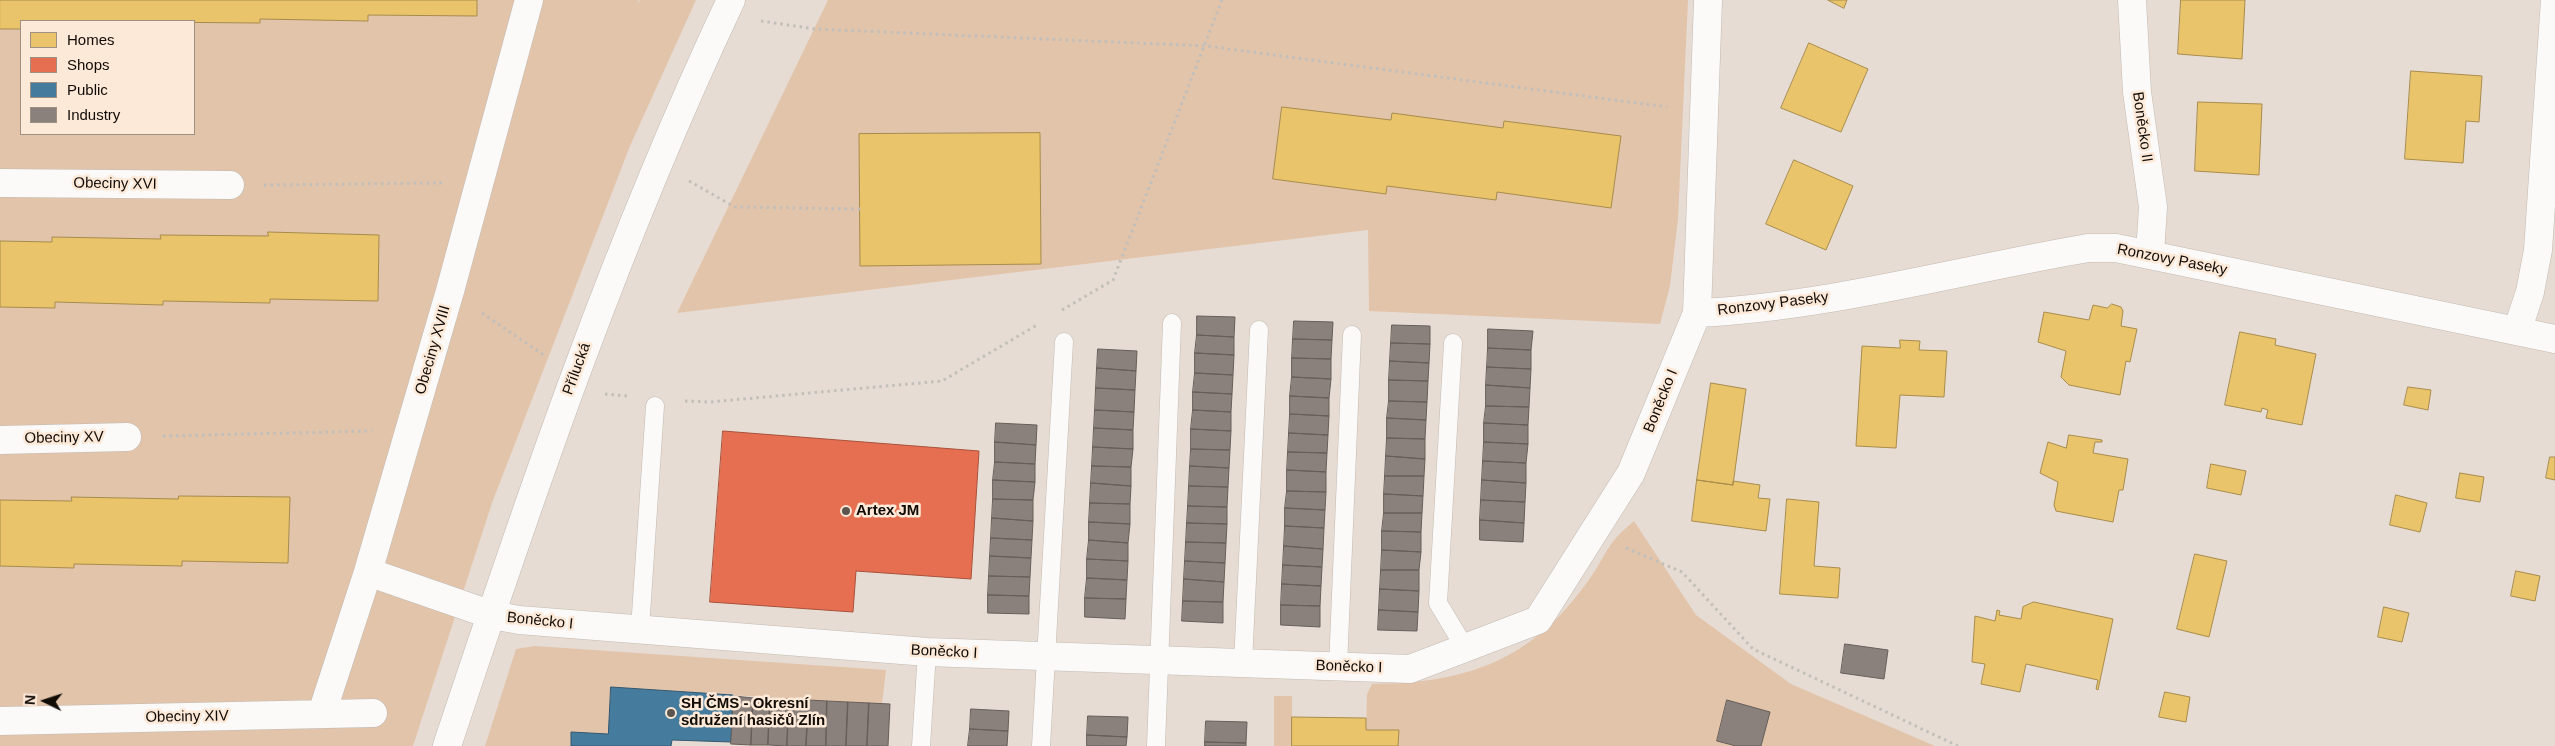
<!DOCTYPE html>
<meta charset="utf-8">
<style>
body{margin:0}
#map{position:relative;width:2555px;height:746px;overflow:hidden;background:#e7dcd3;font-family:Helvetica,sans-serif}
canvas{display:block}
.legend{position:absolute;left:20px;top:20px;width:175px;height:115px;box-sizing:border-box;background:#fde9d8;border:1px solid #9f9084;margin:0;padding:6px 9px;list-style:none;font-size:15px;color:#110b06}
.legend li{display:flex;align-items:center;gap:10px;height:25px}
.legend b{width:25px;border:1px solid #9f9084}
.north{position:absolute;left:20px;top:676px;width:50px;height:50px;-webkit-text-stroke:4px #fde9d8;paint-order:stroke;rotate:274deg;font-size:14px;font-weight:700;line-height:20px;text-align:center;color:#110b06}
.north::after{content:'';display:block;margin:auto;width:18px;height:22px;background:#110b06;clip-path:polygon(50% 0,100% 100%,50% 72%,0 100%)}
</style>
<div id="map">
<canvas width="2555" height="746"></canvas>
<ul class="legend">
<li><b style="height:14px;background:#e9c46a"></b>Homes</li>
<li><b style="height:14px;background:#e76f51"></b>Shops</li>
<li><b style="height:14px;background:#457b9d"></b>Public</li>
<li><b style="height:14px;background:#8a817c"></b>Industry</li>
</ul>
<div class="north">N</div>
</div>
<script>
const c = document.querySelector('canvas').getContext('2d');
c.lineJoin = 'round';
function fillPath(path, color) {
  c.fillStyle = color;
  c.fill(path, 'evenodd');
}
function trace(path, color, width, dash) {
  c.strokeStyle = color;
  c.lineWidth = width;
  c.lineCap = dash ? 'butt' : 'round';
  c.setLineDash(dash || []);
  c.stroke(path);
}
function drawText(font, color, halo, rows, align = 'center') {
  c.font = font + ' Helvetica,sans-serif';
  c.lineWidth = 5;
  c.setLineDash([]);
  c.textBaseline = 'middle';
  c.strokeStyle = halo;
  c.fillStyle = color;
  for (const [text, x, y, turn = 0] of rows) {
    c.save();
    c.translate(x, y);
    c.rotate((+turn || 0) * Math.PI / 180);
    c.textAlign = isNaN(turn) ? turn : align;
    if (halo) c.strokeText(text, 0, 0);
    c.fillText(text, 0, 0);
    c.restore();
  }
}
fillPath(new Path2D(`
 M0,0H639L638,4L640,0H696L630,146L492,503L413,746H0ZM21,21H194V134H21Z
 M828,0H1688L1678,219L1670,286L1660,324L1369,311L1368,230L677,313Z
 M1634,521L1696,615L1791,684L1935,746H1398V730H1366L1367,694L1372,684C1467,683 1531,661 1588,581C1598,568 1604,553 1614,540C1620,533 1627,527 1634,521Z
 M535,646L886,670L882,704L612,688L609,735L571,746H485L516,649Z
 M1274,696H1292V746H1274Z`), '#e2c4ab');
const homes = new Path2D(`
 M0,0H477V16L368,15V21L260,19V23L21,21V29H0Z
 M1828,0H1847L1844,8Z
 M2181,0H2245L2242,59L2178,54Z
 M1809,43L1868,69L1841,132L1781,108Z
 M2411,71L2482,76L2479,122L2466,121L2463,163L2405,159Z
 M2198,102L2262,104L2259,175L2195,171Z
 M1282,107L1391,120L1392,113L1503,128L1504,121L1621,136L1611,208L1497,192L1496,200L1387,186L1386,194L1273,179Z
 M1040,133L1041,264L860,266L859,134Z
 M1794,160L1853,186L1826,250L1766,224Z
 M268,232L379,235L378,301L270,299V303L163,301V305L55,302V308L0,307V241L52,242V237L161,239L160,235L268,236Z
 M2112,304L2121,307L2123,311L2121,326L2137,329L2130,362L2126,361L2120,395L2069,385L2061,377L2066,351L2038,342L2044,312L2089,320L2093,305L2107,308Z
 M2240,332L2276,339L2275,345L2316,354L2302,425L2266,418L2268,410L2262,408L2261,412L2225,405Z
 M1900,340L1920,341L1919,350L1947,351L1944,397L1900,395L1896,448L1856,446L1862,346L1900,348Z
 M1711,383L1746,389L1733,485L1697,480Z
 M2408,387L2431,390L2428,410L2404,405Z
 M2069,435L2102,440V442H2095L2093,453L2128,459L2123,490H2119L2113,522L2056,511L2054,505L2058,482L2040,473L2048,442L2066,448Z
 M2550,457H2555V480L2546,478Z
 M2211,464L2246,471L2241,495L2207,488Z
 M2460,473L2484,477L2480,502L2456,498Z
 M1697,480L1733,485V481L1760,485L1758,498L1770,499L1766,531L1692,521Z
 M2396,495L2427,503L2420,532L2390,525Z
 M179,496L290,497L288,563L182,561V566L74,564V568L0,566V500L72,501L71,497L178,499Z
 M1787,499L1819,502L1814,566L1840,568L1838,598L1780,594Z
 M2195,554L2227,561L2209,637L2177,629Z
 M2516,571L2540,576L2535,601L2511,596Z
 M2034,602L2113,619L2098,690L2096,689L2098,680L2026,664L2020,692L1981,684L1985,664L1972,662L1975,616L1995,621L1997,610L2000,611L1999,615L2021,619L2023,607Z
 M2384,607L2409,613L2402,642L2378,637Z
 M2165,692L2190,697L2186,722L2159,717Z
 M1292,717L1366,718V730H1399L1398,746H1292Z`);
fillPath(homes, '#e9c46a');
trace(homes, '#a88c4c', 1);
const shops = new Path2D(`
 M723,431L979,451L971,579L856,571L853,612L710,602Z`);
fillPath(shops, '#e76f51');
trace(shops, '#a7513a', 1);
const public = new Path2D(`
 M611,687L733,695L731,742L672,740L671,746H571V732L608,734Z`);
fillPath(public, '#457b9d');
trace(public, '#355970', 1);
const industry = new Path2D(`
 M1197,316L1235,317L1234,337L1197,335Z
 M1294,321L1333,322L1332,340L1293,339Z
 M1392,325L1430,326V344L1391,343Z
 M1488,329L1533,331L1531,350L1488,348Z
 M1197,335L1234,337V355L1195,353Z
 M1293,339L1332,340L1331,359L1292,358Z
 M1391,343L1430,344L1429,363L1390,361Z
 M1488,348L1531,350V369L1487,367Z
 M1098,349L1137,351L1136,371L1097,368Z
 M1195,353L1234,355L1233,375L1195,373Z
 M1292,358L1331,359V379L1292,377Z
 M1390,361L1429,363L1428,381L1389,380Z
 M1487,367L1531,369L1530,388L1486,385Z
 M1097,368L1136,371L1135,390L1096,388Z
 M1195,373L1233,375L1232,394L1193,392Z
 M1292,377L1331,379L1329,398L1290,396Z
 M1389,380L1428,381L1427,402L1389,401Z
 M1486,385L1530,388L1529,407L1486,406Z
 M1096,388L1135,390L1134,412L1095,410Z
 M1193,392L1232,394L1231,412L1193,410Z
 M1290,396L1329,398V416L1290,414Z
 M1389,401L1427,402L1426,420L1387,418Z
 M1486,406L1529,407L1528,425L1484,423Z
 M1095,410L1134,412L1133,430L1094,428Z
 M1193,410L1231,412V431L1191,429Z
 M1290,414L1329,416L1328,435L1289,433Z
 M1387,418L1426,420L1425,439L1387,438Z
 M996,423L1037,425L1036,445L995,442Z
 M1484,423L1528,425V444L1484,442Z
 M1094,428L1133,430V449L1093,447Z
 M1191,429L1231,431L1230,450L1191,449Z
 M1289,433L1328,435L1327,453L1288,452Z
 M1387,438L1425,439V459L1386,456Z
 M995,442L1036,445L1035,464L995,462Z
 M1484,442L1528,444L1526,463L1483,461Z
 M1093,447L1133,449L1131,467L1092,466Z
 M1191,449L1230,450L1229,468L1190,466Z
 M1288,452L1327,453L1326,472L1287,470Z
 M1386,456L1425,459L1424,476H1385Z
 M1483,461L1526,463V483L1482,480Z
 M995,462L1035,464V482L993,480Z
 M1092,466L1131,467V486L1091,483Z
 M1190,466L1229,468L1228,487L1189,486Z
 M1287,470L1326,472V492L1287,491Z
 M1385,476H1424L1423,496L1384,494Z
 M993,480L1035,482L1033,500L993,499Z
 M1482,480L1526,483L1525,502L1481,500Z
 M1091,483L1131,486L1130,504L1090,503Z
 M1189,486L1228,487L1227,507L1188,506Z
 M1287,491L1326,492L1325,510L1285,508Z
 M1384,494L1423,496L1422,513H1384Z
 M993,499L1033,500V521L992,518Z
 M1481,500L1525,502L1524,523L1480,520Z
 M1090,503L1130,504V524L1089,522Z
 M1188,506L1227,507V524L1187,523Z
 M1285,508L1325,510L1324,528L1285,526Z
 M1384,513H1422L1421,532L1382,531Z
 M992,518L1033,521L1032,540L991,538Z
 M1480,520L1524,523L1523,542L1480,540Z
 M1089,522L1130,524L1128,543L1089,540Z
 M1187,523L1227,524L1226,543L1186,542Z
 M1285,526L1324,528L1323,549L1284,546Z
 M1382,531L1421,532V552L1382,550Z
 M991,538L1032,540L1031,558L990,556Z
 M1089,540L1128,543V561L1087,559Z
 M1186,542L1226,543L1225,563L1185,561Z
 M1284,546L1323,549L1322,567L1283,565Z
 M1382,550L1421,552L1419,570H1381Z
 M990,556L1031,558L1030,577L989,576Z
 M1087,559L1128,561L1127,580L1087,578Z
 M1185,561L1225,563L1224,582L1184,579Z
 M1283,565L1322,567L1321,586L1282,584Z
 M1381,570H1419V591L1380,589Z
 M989,576L1030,577L1029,596L988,595Z
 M1087,578L1127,580L1126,599L1085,598Z
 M1184,579L1224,582L1223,602L1183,601Z
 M1282,584L1321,586L1320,606L1281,605Z
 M1380,589L1419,591L1418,612L1379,610Z
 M988,595L1029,596V614L988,613Z
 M1085,598L1126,599L1125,619L1085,617Z
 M1183,601L1223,602V623L1182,621Z
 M1281,605L1320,606V627L1281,625Z
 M1379,610L1418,612L1417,631L1378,630Z
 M1845,644L1888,650L1884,679L1841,673Z
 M734,696L753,698L751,745L731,744Z
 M753,698H770L768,745H751Z
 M770,698L789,699L787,746L768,745Z
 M789,699L809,700L806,746H787Z
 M809,700L827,701L826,746H806Z
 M1727,700L1770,712L1761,746H1736L1717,741Z
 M827,701L848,702L846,746H826Z
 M848,702L869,703L867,746H846Z
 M869,703L890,704L888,746H867Z
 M971,709L1009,711L1008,731L970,729Z
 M1088,716L1128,717L1127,737L1087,735Z
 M1206,721L1247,722L1246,743L1205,742Z
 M970,729L1008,731L1007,746H968Z
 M1087,735L1127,737L1126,746H1087Z
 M1205,742L1246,743V746H1205Z`);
fillPath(industry, '#8a817c');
trace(industry, '#665e59', 1);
const lane = new Path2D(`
 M1453,343L1438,603L1465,648
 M640,629L655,406
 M1243,663L1259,330
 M1338,666L1352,335
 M921,746L927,652
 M1041,746L1064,342
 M1156,746L1172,323`);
const street = new Path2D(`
 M529,0L450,291L368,572L492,615L519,620L927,652L1410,669L1538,620L1631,473L1697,313L1708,0
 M2132,0L2137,92L2153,207L2150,254
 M0,183L230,185
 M1697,313C1828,307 1959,270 2088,248H2116L2555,339
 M2517,331L2530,292L2538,250L2555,0
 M0,440L127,437
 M322,713L368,572
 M0,721L373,713`);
const secondary = new Path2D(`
 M447,746C531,493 617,241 731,0`);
trace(lane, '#c1b9b2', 19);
trace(street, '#c1b9b2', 29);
trace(secondary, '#c1b9b2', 29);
trace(new Path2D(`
 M761,21L815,29L1206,46L1667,107
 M689,181L735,207L861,209
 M264,185L443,183
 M1062,310L1113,280L1222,0
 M482,313L545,356
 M605,394L627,396
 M685,401L710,402L942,381L1037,325
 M163,436L372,431
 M1626,548L1682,572L1753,649L1958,746`), '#c2bfba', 3, [2.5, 4]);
trace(lane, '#fbfaf8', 18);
trace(street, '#fbfaf8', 28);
trace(secondary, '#fbfaf8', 28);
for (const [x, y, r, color] of [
 [846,511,5,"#5c544e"],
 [671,713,5,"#5c544e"]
]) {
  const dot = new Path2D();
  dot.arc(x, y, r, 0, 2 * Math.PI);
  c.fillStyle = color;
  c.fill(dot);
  trace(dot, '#fde9d8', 2);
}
drawText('15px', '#110b06', '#fde9d8', [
 ["Boněcko II",2142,127,82],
 ["Obeciny XVI",115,184,1],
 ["Ronzovy Paseky",2172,260,11],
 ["Ronzovy Paseky",1773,304,-7],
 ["Obeciny XVIII",433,350,-74],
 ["Přílucká",577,369,-70],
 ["Boněcko I",1661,401,-68],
 ["Obeciny XV",64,438,-1],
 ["Boněcko I",540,621,6],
 ["Boněcko I",944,652,3],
 ["Boněcko I",1349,667,2],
 ["Obeciny XIV",187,717,-1]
]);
drawText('bold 15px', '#110b06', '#fde9d8', [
 ["Artex JM",856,511],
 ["SH ČMS - Okresní",681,704],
 ["sdružení hasičů Zlín",681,721]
], 'left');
</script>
